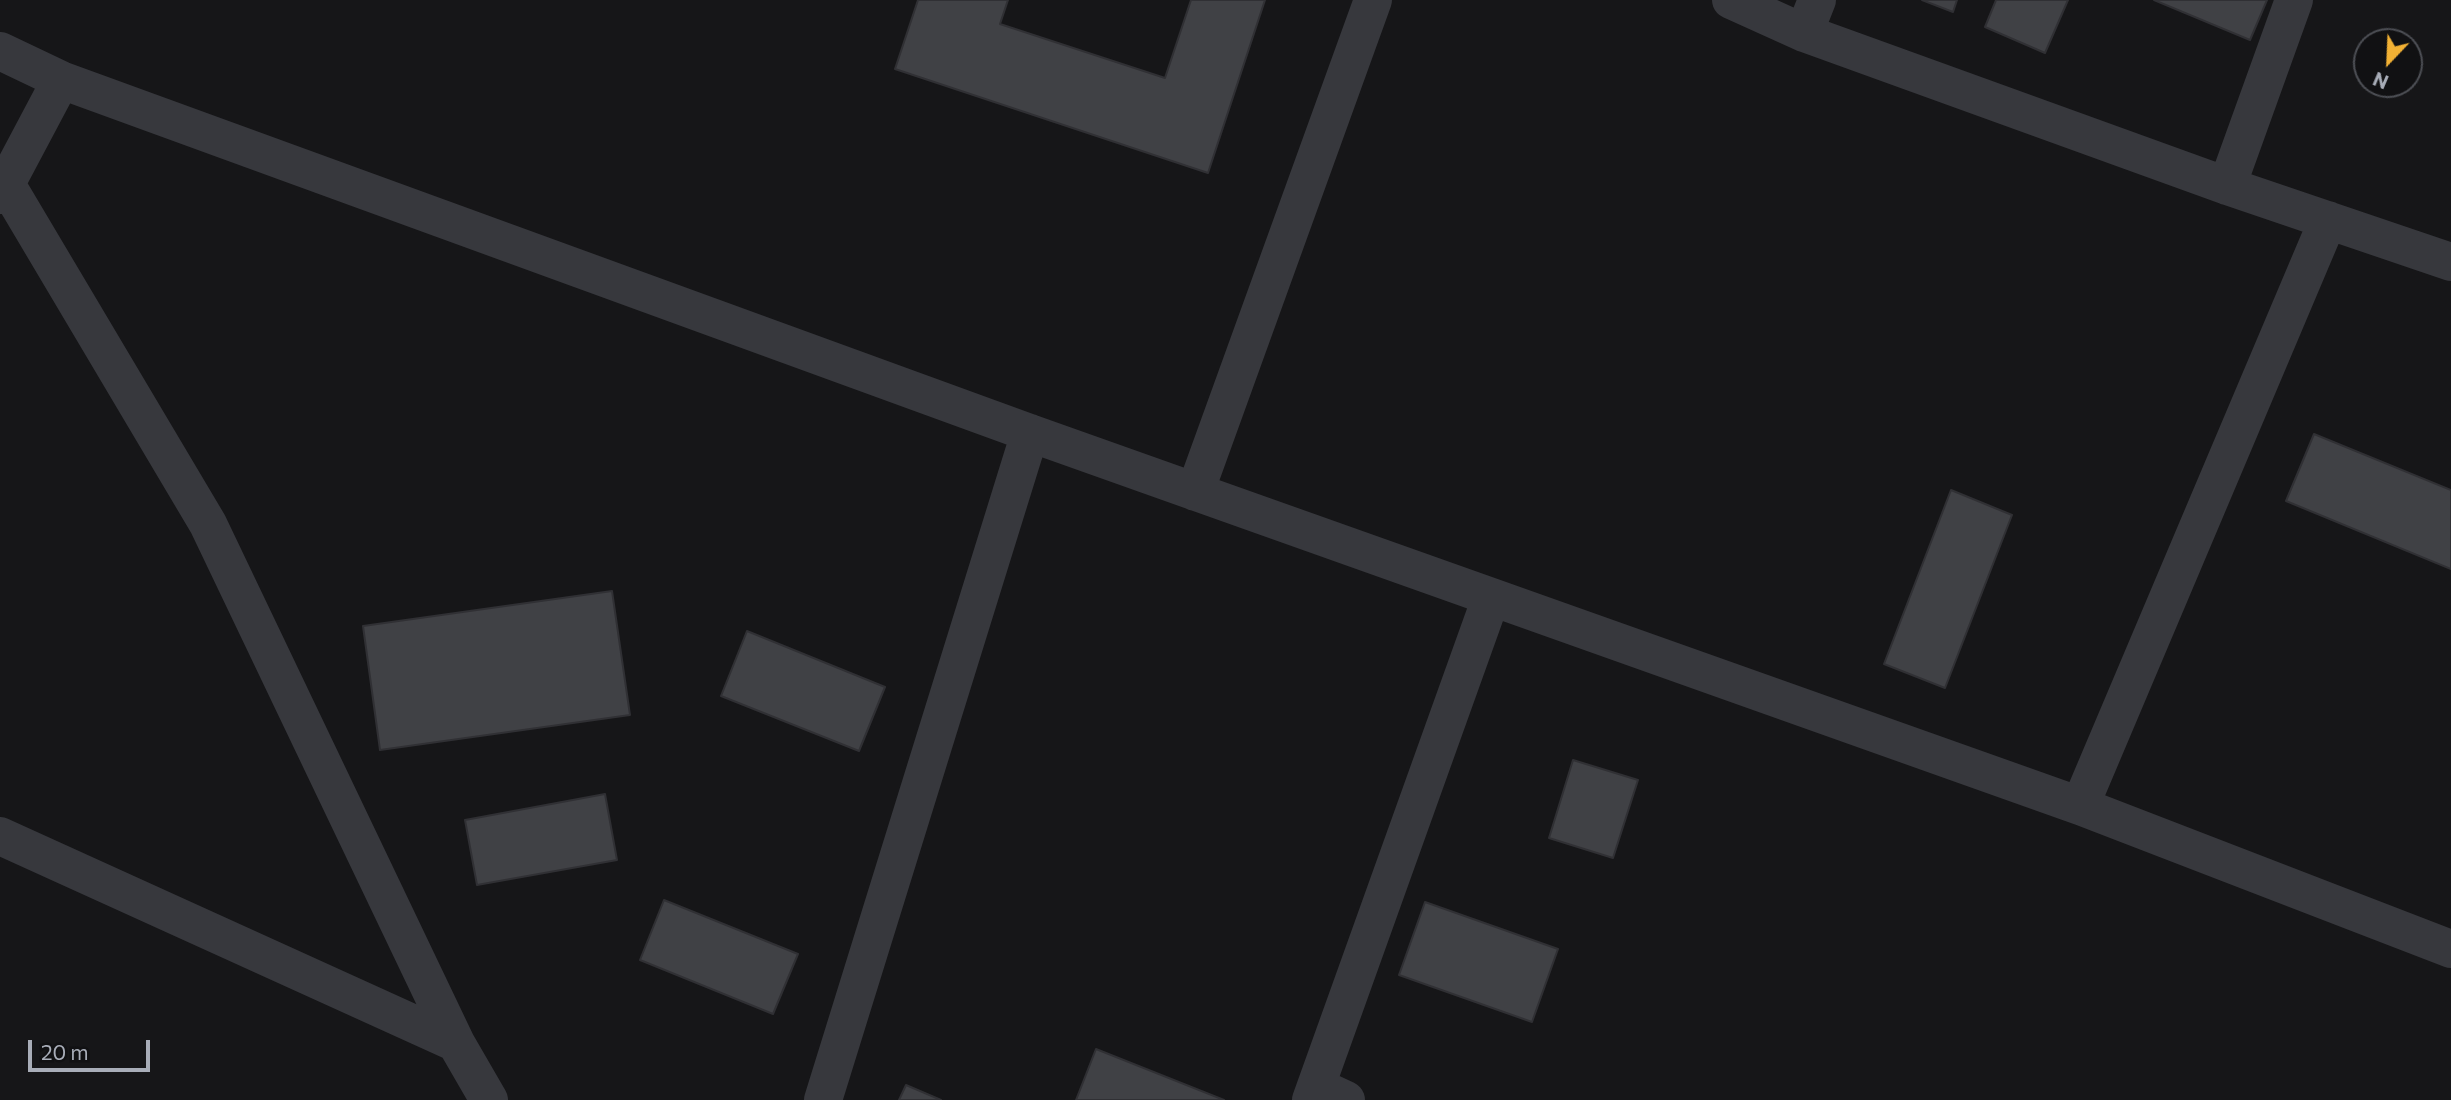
<!DOCTYPE html>
<style>
body{margin:0}
#map{position:relative;width:2451px;height:1100px;overflow:hidden;background:#161618;font-family:Commissioner,sans-serif}
canvas{display:block}
.north{position:absolute;left:2353px;top:28px;width:70px;height:70px;box-sizing:border-box;background:#111113;border:2px solid #4d4f55;border-radius:50%;rotate:203deg;font-size:19px;font-weight:700;line-height:28px;text-align:center;color:#a8adb8}
.north::after{content:'';display:block;margin:auto;width:24px;height:32px;background:#f2b134;clip-path:polygon(50% 0,100% 100%,50% 72%,0 100%)}
.scale{position:absolute;left:28px;top:1040px;width:122px;height:32px;box-sizing:border-box;border:4px solid #a8adb8;border-top:0;padding-left:9px;font-size:21px;line-height:24px;white-space:nowrap;color:#a8adb8;-webkit-text-stroke:5px #111113;paint-order:stroke}
</style>
<div id="map">
<canvas width="2451" height="1100"></canvas>
<div class="north">N</div>
<div class="scale">20 m</div>
</div>
<script>
const c = document.querySelector('canvas').getContext('2d');
c.lineJoin = 'round';
function fillPath(path, color) {
  c.fillStyle = color;
  c.fill(path, 'evenodd');
}
function trace(path, color, width, dash) {
  c.strokeStyle = color;
  c.lineWidth = width;
  c.lineCap = dash ? 'butt' : 'round';
  c.setLineDash(dash || []);
  c.stroke(path);
}
const building = new Path2D(`
 M918,0H1008L1000,24L1165,78L1191,0H1265L1208,173L895,69Z
 M1922,0H1957L1953,12Z
 M1996,0H2068L2045,53L1985,27Z
 M2154,0H2267L2250,40Z
 M2314,434L2451,490V569L2286,501Z
 M1951,490L2012,515L1945,688L1884,664Z
 M612,591L630,715L380,750L363,626Z
 M747,631L885,687L859,751L721,696Z
 M1573,760L1638,780L1613,858L1549,838Z
 M605,794L617,860L477,885L465,820Z
 M664,900L798,954L773,1014L640,960Z
 M1425,902L1558,949L1532,1022L1399,975Z
 M1096,1049L1224,1100H1076Z
 M906,1085L941,1100H899Z`);
fillPath(building, '#404145');
trace(building, '#303034', 2);
trace(new Path2D(`
 M1731,0L1804,33L2227,186L2451,262
 M1804,33L1817,0
 M0,51L61,80L1030,433L2080,806L2451,949
 M6,184L208,524L456,1043L489,1100
 M2227,186L2294,0
 M0,195L61,80
 M1195,492L1373,0
 M2080,806L2328,220
 M0,836L456,1043
 M1316,1086L1346,1100
 M823,1100L1030,433
 M1311,1100L1491,598`), '#37383d', 38);
</script>
